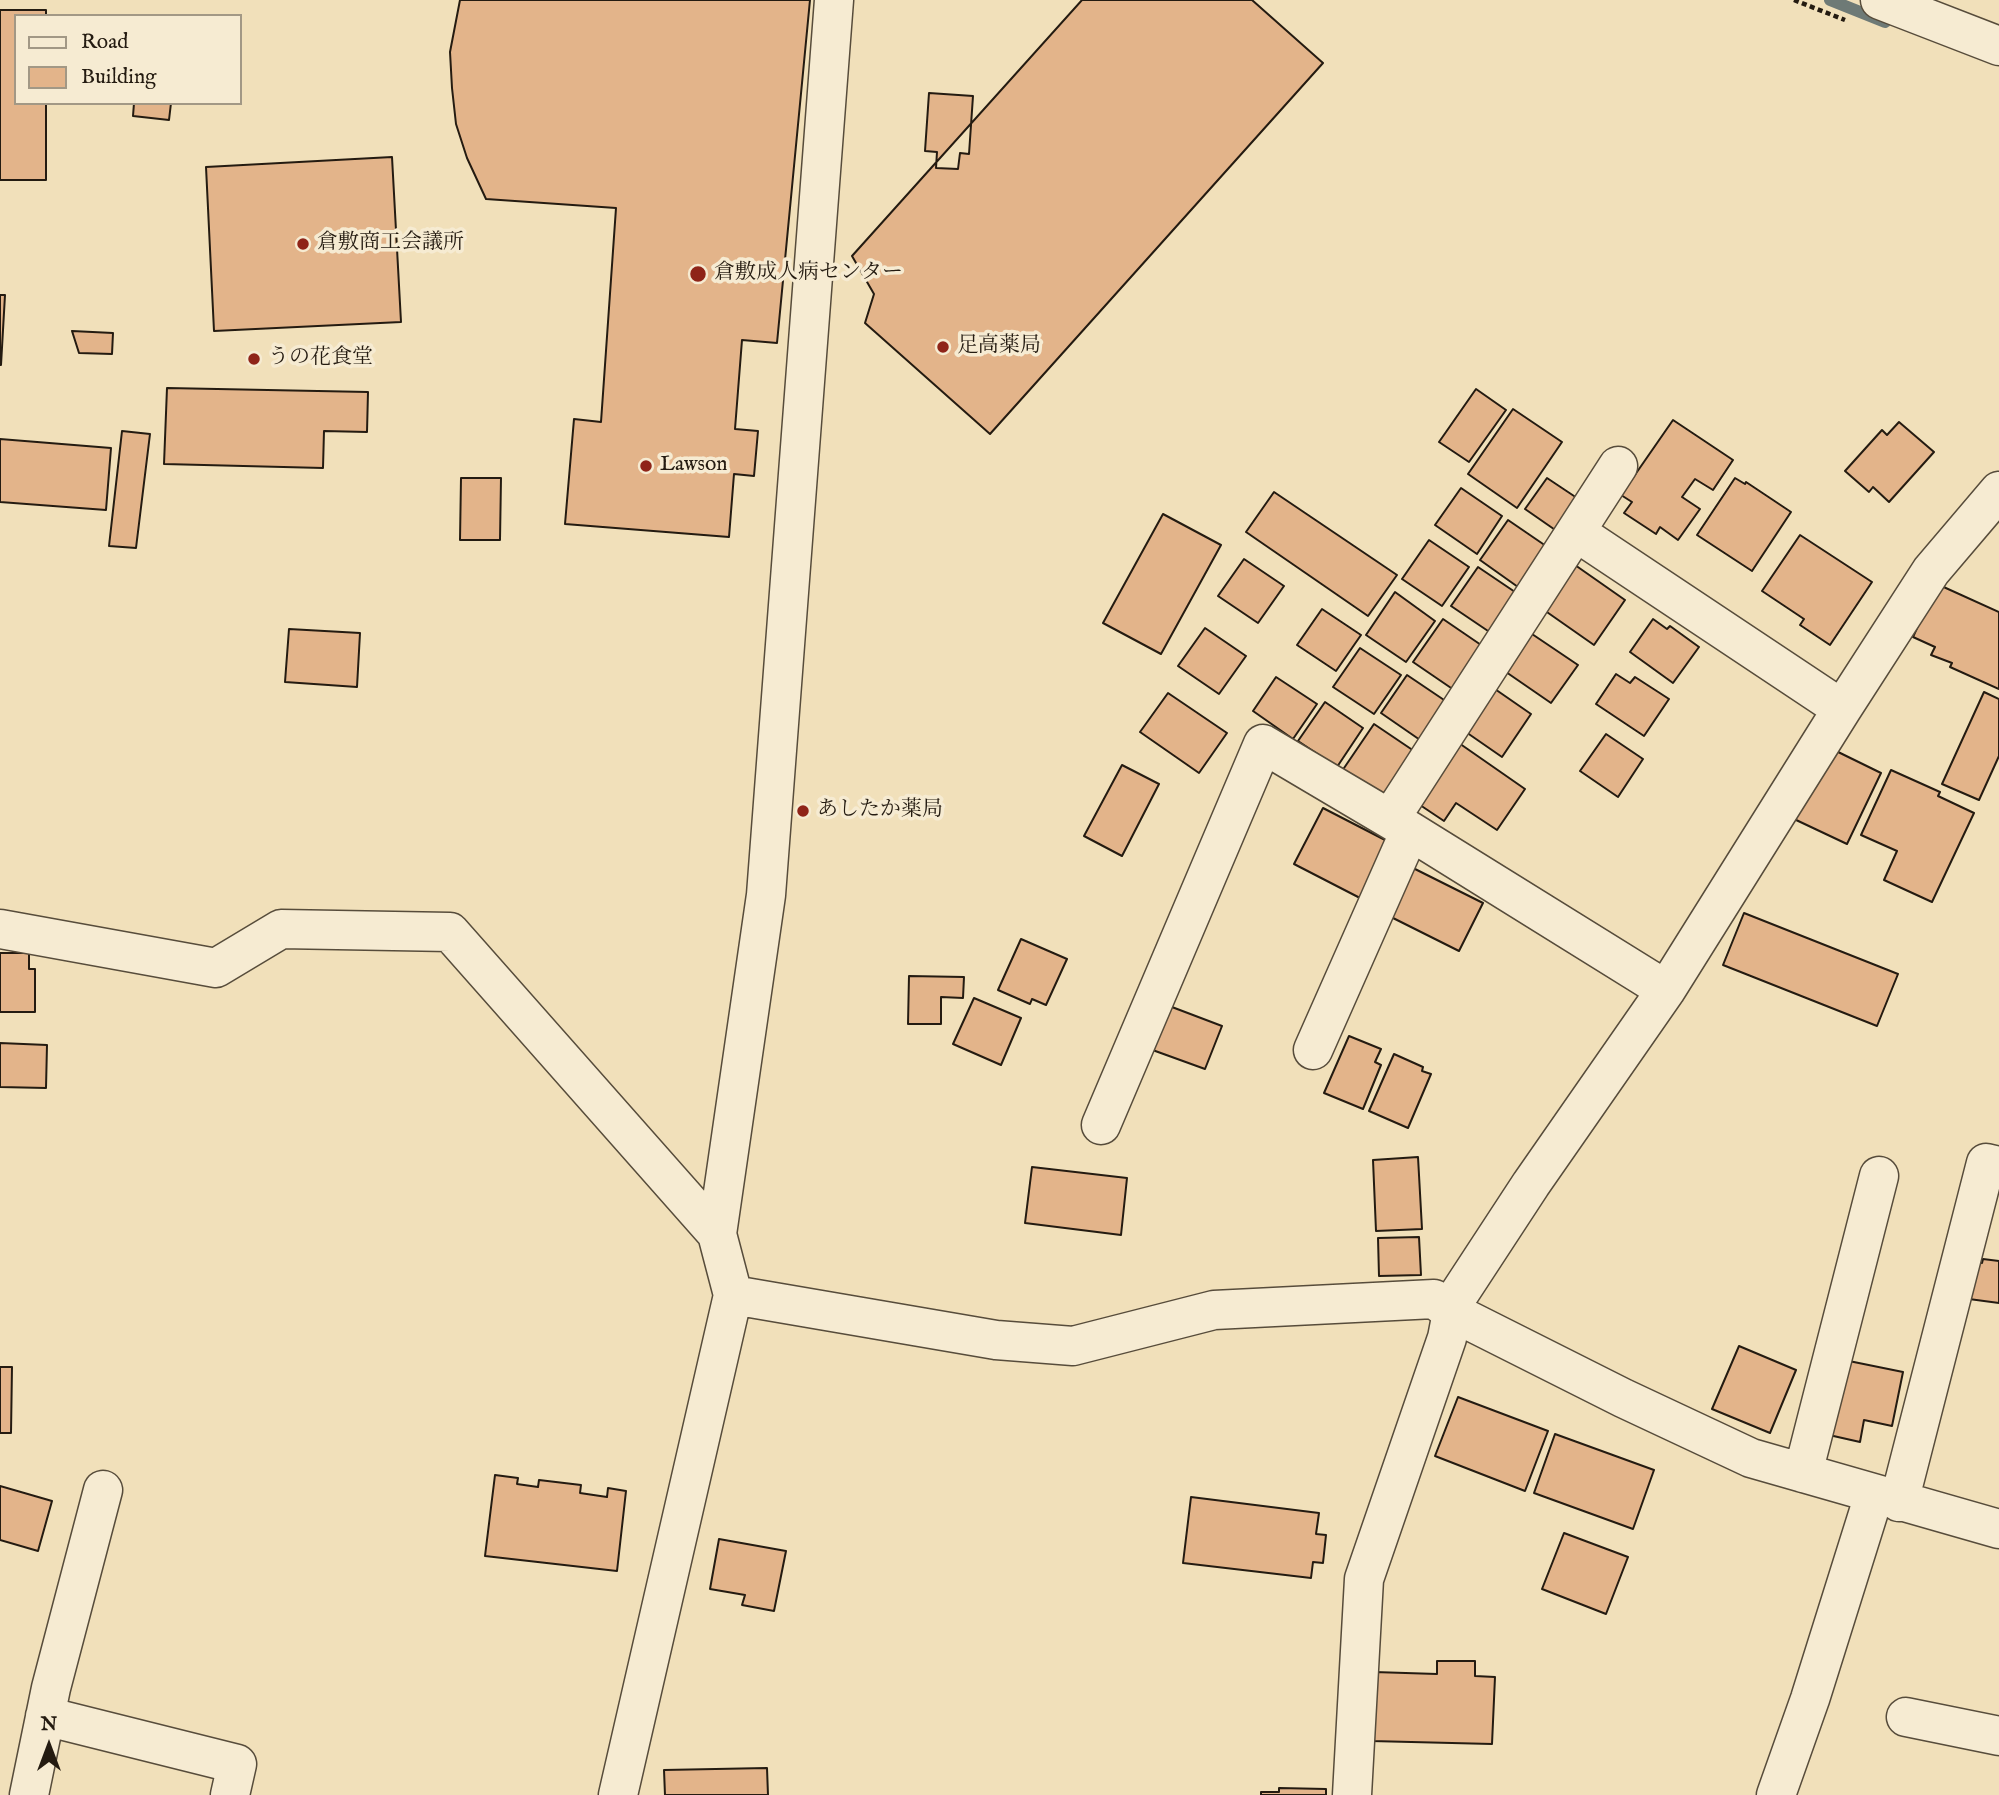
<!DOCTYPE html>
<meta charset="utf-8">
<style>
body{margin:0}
#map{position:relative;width:1999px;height:1795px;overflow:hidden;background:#f1e0ba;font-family:"IM FELL English",serif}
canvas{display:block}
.legend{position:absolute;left:14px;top:14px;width:228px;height:91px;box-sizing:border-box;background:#f6ebd2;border:2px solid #a29885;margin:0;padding:9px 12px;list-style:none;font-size:21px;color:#241b11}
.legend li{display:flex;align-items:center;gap:14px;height:35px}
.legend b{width:35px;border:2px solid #a29885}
.north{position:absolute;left:14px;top:1711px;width:70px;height:70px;-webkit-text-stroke:5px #f6ebd2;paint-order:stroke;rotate:0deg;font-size:19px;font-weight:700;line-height:28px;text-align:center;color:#241b11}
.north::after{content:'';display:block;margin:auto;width:24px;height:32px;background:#241b11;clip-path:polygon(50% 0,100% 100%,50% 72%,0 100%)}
</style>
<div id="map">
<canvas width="1999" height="1795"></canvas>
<ul class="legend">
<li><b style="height:9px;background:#f6ebd2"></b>Road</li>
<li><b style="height:19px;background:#e3b48a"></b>Building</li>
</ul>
<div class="north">N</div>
</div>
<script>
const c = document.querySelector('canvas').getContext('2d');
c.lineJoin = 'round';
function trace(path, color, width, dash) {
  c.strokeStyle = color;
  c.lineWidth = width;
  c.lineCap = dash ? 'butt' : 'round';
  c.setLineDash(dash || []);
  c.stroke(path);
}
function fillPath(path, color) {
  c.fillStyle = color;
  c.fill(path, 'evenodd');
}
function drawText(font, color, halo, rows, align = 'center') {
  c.font = font + ' "IM FELL English","Noto Serif JP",serif';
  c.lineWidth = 7;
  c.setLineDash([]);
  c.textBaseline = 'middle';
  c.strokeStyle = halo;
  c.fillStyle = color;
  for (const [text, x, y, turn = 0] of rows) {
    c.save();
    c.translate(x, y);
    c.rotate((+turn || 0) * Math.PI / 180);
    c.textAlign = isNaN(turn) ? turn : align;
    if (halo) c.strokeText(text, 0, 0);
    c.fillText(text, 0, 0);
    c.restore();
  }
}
trace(new Path2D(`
 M1830,0L1885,22`), '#6e7a76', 12);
const building = new Path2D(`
 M460,0H810L777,343L742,340L735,429L758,431L754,476L734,474L729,537L565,524L574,419L601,422L616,208L486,199L467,158L456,124L452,88L450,52Z
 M1082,0H1252L1323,63L990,434L865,323L874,294L852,256Z
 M0,10H46V16H16V103H46V180H0Z
 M929,93L973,96L969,154L960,153L958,169L936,168L937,152L925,151Z
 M134,103H171L169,120L133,116Z
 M392,157L401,322L214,331L206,167Z
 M0,295H5L1,365H0Z
 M72,331L113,333L112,354L79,353Z
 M167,388L368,392L367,432L324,431L323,468L164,464Z
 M1476,389L1506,410L1469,462L1439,442Z
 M1513,409L1562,442L1517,508L1468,474Z
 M1673,420L1733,460L1713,490L1695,479L1682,497L1700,509L1678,540L1660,527L1656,534L1624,513L1632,502L1621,495Z
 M1899,422L1934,452L1889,502L1873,487L1869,492L1845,471L1882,430L1887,435Z
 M122,431L150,434L136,548L109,546Z
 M0,439L111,448L106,510L0,502Z
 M461,478H501L500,540H460Z
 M1547,478L1583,502L1561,534L1525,509Z
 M1735,478L1745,484L1746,482L1791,512L1752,571L1697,535Z
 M1461,488L1502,516L1477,554L1435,525Z
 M1274,492L1397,575L1368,616L1246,532Z
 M1163,514L1221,545L1161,654L1103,623Z
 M1508,520L1546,546L1518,587L1480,560Z
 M1800,535L1872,582L1830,645L1800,625L1804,619L1762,591Z
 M1429,540L1469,567L1442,606L1402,579Z
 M1244,559L1284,586L1258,623L1218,596Z
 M1575,565L1625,600L1594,645L1544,610Z
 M1478,567L1518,594L1491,633L1451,606Z
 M1937,584L1999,612V689L1950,667L1952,663L1931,655L1935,647L1913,637Z
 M1395,592L1435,621L1406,662L1366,635Z
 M1322,609L1361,635L1336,671L1297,645Z
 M1443,619L1484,647L1454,690L1413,662Z
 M1653,619L1667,629L1670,626L1699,647L1673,683L1630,652Z
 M1205,628L1246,656L1219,694L1178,666Z
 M289,629L360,633L357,687L285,682Z
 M1532,634L1578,665L1551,703L1506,672Z
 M1360,648L1401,675L1374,714L1333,687Z
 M1616,674L1630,683L1635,677L1669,699L1644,736L1596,704Z
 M1407,675L1450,704L1423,742L1381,713Z
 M1276,677L1317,704L1293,739L1253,711Z
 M1492,687L1531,714L1502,757L1463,730Z
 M1984,692L1999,699V756L1979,800L1942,784Z
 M1168,693L1227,733L1199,773L1140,732Z
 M1325,702L1363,728L1337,767L1298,741Z
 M1374,724L1417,753L1385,799L1342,771Z
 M1606,734L1643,759L1618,797L1580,771Z
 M1456,741L1525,789L1497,830L1456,803L1444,821L1414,801Z
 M1832,749L1881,773L1847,844L1794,819Z
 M1122,765L1159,784L1122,856L1084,836Z
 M1891,770L1940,792L1938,796L1974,813L1932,902L1884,880L1897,851L1861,835Z
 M1323,808L1387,841L1360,898L1294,864Z
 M1413,868L1483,903L1459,951L1389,916Z
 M1744,913L1898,974L1877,1026L1723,965Z
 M1021,939L1067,959L1046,1005L1032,999L1030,1004L998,990Z
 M0,953H29V969H35V1012H0Z
 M909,976L964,977L963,998L941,997V1024H908Z
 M974,998L1021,1018L1001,1065L953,1044Z
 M1164,1004L1222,1026L1205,1069L1147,1048Z
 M1349,1036L1381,1049L1375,1062L1381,1065L1363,1109L1324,1093Z
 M0,1043L47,1045L46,1088L0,1087Z
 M1394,1054L1423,1067L1422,1071L1431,1074L1408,1128L1369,1111Z
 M1418,1157L1422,1229L1376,1231L1373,1160Z
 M1032,1167L1127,1178L1121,1235L1025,1223Z
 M1419,1237L1421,1275L1379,1276L1378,1238Z
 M1983,1259L1999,1261V1303L1969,1299L1967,1260L1982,1263Z
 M1739,1346L1796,1370L1770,1433L1712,1409Z
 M1844,1360L1903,1372L1892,1426L1864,1420L1860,1442L1829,1435Z
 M0,1367H12L11,1433H0Z
 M1458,1397L1548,1431L1525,1491L1435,1456Z
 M1555,1434L1654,1470L1633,1529L1534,1493Z
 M495,1475L518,1478L517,1484L538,1487L539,1480L581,1485L580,1493L607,1497L608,1488L626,1491L617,1571L485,1556Z
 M0,1486L52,1501L38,1551L0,1540Z
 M1191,1497L1319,1513L1316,1534L1326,1535L1323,1563L1313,1562L1311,1578L1183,1563Z
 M1564,1533L1628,1557L1606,1614L1542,1589Z
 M719,1539L786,1551L774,1611L742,1605L745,1595L710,1589Z
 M1437,1661H1475V1676L1495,1677L1492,1744L1371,1741L1374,1672L1437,1674Z
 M767,1768L768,1795H665L664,1770Z
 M1279,1788L1326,1789V1795H1261V1792H1279Z`);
fillPath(building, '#e3b48a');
trace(building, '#241b11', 2);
const minor = new Path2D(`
 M1880,0L1999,46
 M1576,532L1842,709
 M1390,819L1618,466
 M0,929L216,968L281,929L450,932L717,1234
 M1313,1050L1410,831
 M1101,1125L1263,744L1410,831L1666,990
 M733,1295L996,1340L1073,1346L1214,1310L1434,1299L1452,1312L1623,1398L1751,1458L1999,1529
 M1803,1473L1879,1176
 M1899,1502L1986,1163L1999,1166
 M45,1716L237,1764L230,1795
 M1906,1717L1999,1736
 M29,1795L51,1688L103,1490
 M618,1795L733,1295L717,1234L766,895L834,0
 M1352,1795L1364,1579L1447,1338L1452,1312L1459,1294L1531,1184L1666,990L1842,709L1931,571L1999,491
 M1776,1795L1810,1699L1874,1495`);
trace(minor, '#574c3b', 41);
trace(new Path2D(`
 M1794,0L1845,20`), '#241b11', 4.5, [5, 3.5]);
trace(minor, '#f6ebd2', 38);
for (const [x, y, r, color] of [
 [303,244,7,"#8f2418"],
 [698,274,9,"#8f2418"],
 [943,347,7,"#8f2418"],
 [254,359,7,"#8f2418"],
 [646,466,7,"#8f2418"],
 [803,811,7,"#8f2418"]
]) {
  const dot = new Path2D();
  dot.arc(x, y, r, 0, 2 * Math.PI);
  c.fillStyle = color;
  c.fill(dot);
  trace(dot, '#f6ebd2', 2.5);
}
drawText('21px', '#241b11', '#f6ebd2', [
 ["倉敷商工会議所",317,244],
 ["倉敷成人病センター",714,274],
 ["足高薬局",957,347],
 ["うの花食堂",268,359],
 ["Lawson",660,466],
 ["あしたか薬局",817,811]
], 'left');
</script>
